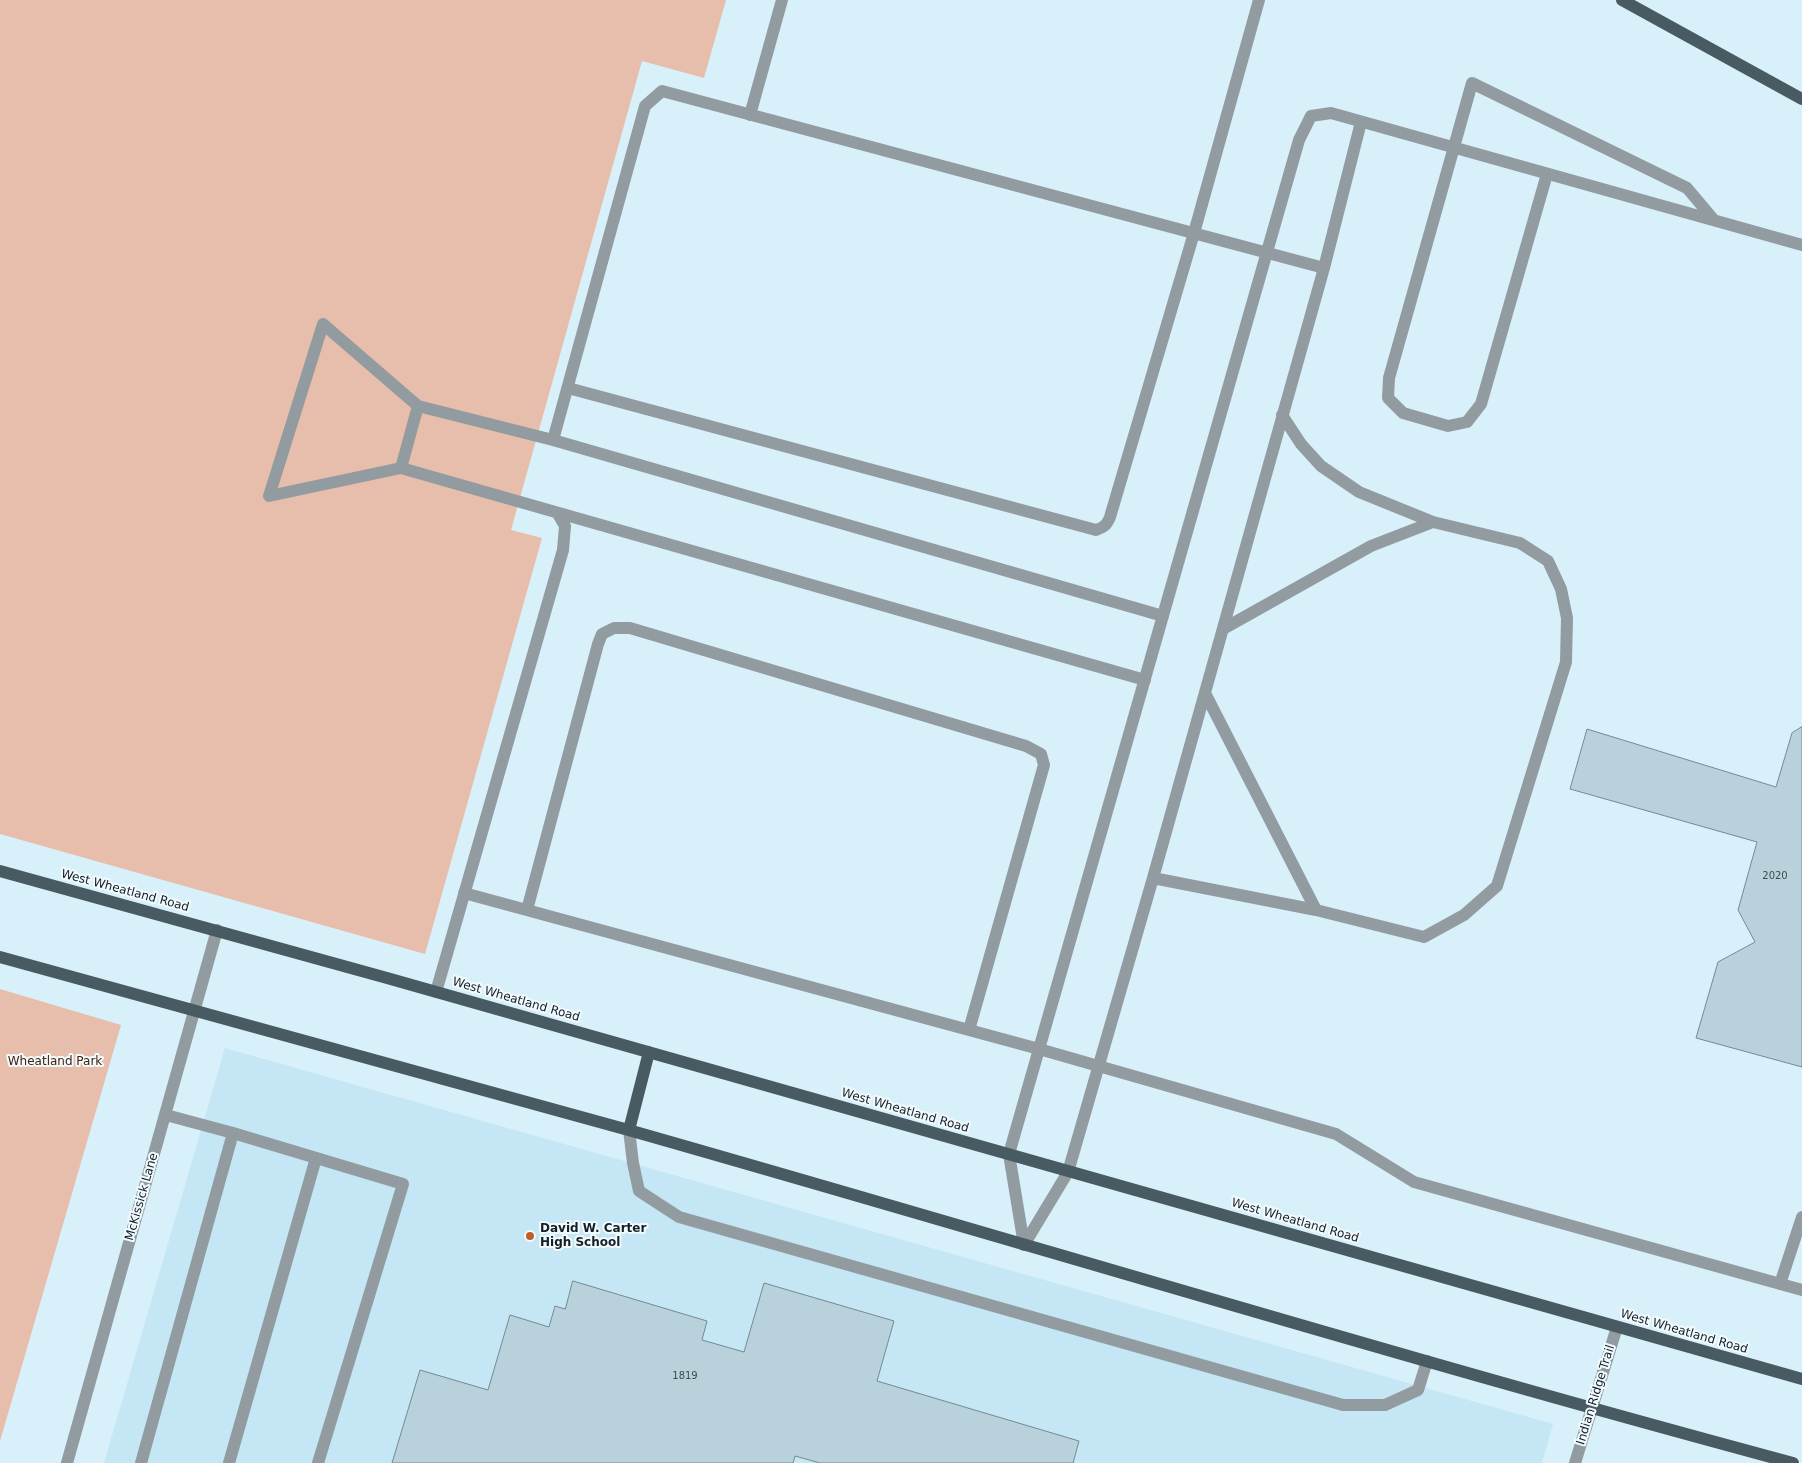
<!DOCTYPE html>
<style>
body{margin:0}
canvas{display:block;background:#d8f0fa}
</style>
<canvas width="1802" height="1463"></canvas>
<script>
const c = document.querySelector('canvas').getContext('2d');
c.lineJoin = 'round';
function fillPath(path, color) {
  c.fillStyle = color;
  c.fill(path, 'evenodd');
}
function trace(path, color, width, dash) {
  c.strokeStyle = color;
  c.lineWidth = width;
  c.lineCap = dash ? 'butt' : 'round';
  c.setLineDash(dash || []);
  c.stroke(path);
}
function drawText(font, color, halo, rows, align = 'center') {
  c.font = font + ' "DejaVu Sans",sans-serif';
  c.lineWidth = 4;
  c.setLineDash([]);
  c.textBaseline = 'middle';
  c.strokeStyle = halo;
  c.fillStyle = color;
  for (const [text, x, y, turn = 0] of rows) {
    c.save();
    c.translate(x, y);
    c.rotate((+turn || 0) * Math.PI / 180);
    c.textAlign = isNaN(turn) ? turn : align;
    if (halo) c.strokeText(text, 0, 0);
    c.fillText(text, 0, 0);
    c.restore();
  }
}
fillPath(new Path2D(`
 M225,1048L1553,1424L1542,1463H104Z`), '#c5e6f4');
fillPath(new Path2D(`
 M0,0H726L704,78L642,61L511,530L542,538L425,954L0,834Z
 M0,989L121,1025L0,1441Z`), '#e7beab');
const building = new Path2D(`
 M1802,727V1067L1696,1038L1718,962L1755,942L1738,910L1757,842L1570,789L1587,729L1776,787L1792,733Z
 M573,1281L707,1321L702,1340L744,1352L764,1283L894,1321L877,1381L1079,1441L1073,1463H820L795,1456L793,1463H392L420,1370L488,1390L510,1315L549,1327L555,1306L565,1309Z`);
fillPath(building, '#b9d1db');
trace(building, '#748a93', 1);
trace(new Path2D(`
 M750,115L782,0
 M1547,174L1481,404L1467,422L1448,426L1403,413L1388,398L1389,378L1472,83L1687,188L1714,220
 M568,388L1096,530C1104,527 1107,525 1110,517L1194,233L1259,0
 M553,440L645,106L662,91L1324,268
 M401,468L418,406
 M1223,629L1371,546L1433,522
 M1145,680L401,468L269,496L323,324L418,406L553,440L1163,616
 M1205,693L1316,910
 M1153,878L1316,910L1424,937L1464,915L1497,886L1566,662L1567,618L1561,589L1548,561L1520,543L1433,522L1359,492L1321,466L1301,444L1282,415
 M464,893L1039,1049L1336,1134L1414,1182L1802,1290
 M527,910L598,644L602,634L614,628H630L1026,746L1041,754L1044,765L969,1030
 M436,992L563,550L565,526L558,514
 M629,1130L633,1163L639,1191L679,1217L1343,1405H1385L1418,1390L1427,1361
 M233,1133L403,1184L318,1463
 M1024,1245L1009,1154L1299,140L1311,116L1331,113L1802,245
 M1024,1245L1068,1172L1153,878L1324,268L1361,122
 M1780,1284L1802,1217
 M67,1463L217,930
 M141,1463L233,1133L166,1115
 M229,1463L316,1158
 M1575,1463L1617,1327`), '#929ca0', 12);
trace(new Path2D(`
 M1622,0L1802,99
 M0,871L387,978L1802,1379
 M0,957C210,1016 422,1072 632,1131C1019,1241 1404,1359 1793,1463
 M629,1130L649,1052`), '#495b62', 12);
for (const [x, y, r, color] of [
 [530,1236,5,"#c25e29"]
]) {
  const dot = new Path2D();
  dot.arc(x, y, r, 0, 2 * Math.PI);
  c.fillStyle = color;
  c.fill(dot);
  trace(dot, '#f1fbff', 2);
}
drawText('10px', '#3e4b50', null, [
 ["2020",1775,876],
 ["1819",685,1376]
]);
drawText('12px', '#151e22', '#f1fbff', [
 ["West Wheatland Road",125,891,15],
 ["West Wheatland Road",516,1000,16],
 ["West Wheatland Road",905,1111,16],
 ["McKissick Lane",142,1197,-74],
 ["West Wheatland Road",1295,1221,16],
 ["West Wheatland Road",1684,1332,16],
 ["Indian Ridge Trail",1596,1395,-73]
]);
drawText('12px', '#49200b', '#f1fbff', [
 ["Wheatland Park",55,1062]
]);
drawText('bold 12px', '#151e22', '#f1fbff', [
 ["David W. Carter",540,1229],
 ["High School",540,1243]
], 'left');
</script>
